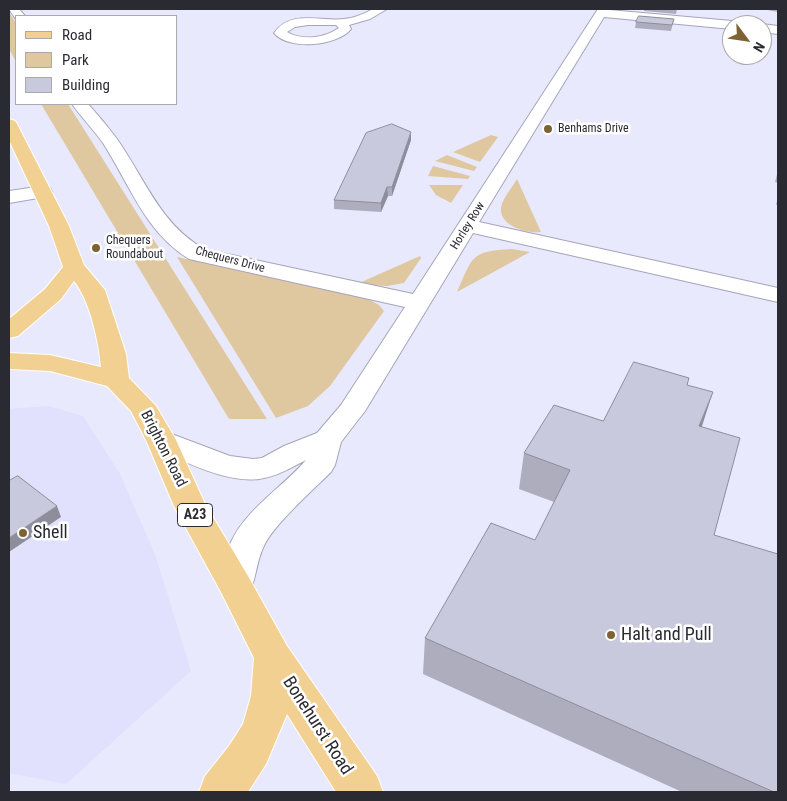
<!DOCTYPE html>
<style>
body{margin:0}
#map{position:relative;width:787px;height:801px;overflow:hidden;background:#e9e9fe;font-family:"Roboto Condensed",sans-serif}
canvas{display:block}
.frame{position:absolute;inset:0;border:10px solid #2a2a32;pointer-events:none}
.legend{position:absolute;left:15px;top:15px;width:162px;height:90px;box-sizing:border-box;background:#fff;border:1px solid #aaaaad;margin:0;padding:6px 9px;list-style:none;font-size:15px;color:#2a2a32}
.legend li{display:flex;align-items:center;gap:10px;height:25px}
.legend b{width:25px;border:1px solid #aaaaad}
.north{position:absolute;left:722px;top:15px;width:50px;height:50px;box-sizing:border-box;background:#fff;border:1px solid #aaaaad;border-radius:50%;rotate:121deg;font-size:14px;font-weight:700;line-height:20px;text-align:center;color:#2a2a32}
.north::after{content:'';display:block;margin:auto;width:18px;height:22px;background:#7d6234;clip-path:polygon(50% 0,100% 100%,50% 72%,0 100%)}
</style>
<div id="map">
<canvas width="787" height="801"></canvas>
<div class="frame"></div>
<ul class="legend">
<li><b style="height:6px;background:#f2d092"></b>Road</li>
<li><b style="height:14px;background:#dfc7a0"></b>Park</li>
<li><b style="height:14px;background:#c9c9dd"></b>Building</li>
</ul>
<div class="north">N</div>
</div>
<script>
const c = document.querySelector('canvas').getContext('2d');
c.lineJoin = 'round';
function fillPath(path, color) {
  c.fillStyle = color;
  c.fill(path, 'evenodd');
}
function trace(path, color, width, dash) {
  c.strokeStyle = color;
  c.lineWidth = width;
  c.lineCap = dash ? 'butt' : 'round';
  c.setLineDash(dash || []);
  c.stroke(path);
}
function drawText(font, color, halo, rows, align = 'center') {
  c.font = font + ' "Roboto Condensed",sans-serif';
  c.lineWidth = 5;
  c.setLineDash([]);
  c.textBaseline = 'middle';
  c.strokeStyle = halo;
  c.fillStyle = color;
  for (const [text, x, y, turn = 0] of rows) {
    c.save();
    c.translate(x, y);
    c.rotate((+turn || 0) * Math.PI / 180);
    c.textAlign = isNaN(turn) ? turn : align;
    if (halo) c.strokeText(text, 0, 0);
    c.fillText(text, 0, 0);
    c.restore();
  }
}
fillPath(new Path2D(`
 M48,406L83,416L120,474L156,557L191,671L66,784L9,773V409Z`), '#e1e0fd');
fillPath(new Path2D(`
 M9,12L16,23V62L9,49Z
 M41,104H68L267,419H229Z
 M491,135L498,137L480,162L453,152Z
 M447,155L477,167L474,171L435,161Z
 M433,166L470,176L468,179L428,176Z
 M517,179L541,232C529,234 502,227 501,211C500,201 512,188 517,179Z
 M429,185H463L451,203L436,195Z
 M512,249L530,252L457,292C473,257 470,251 512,249Z
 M420,256L421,258L404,283L387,286L357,284Z
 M177,257L368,299L379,305L384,311L330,386L308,406L276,418Z`), '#dfc7a0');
const minor = new Path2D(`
 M9,9H19L25,16H16L15,18Z
 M373,9H387L370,19L349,25L351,29C337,46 289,51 274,33C291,9 321,22 344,19C354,18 364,14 373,9ZM308,25H336L339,28C324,38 303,41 287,32L295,27Z
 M598,9L732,21L738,25H732V29L604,17L479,222L778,288V302L473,233L365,411L341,442L335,465L331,472C313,490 271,527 263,548C256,563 256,581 248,596L236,600L224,596L218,586C222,572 225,555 231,542C247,508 283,487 306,460C292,467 280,475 264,478C229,486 183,460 151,447L146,440L151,433L161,430L230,456L253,459L262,458L284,446L317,433L341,405L405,307L189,259C145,232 130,185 103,143C94,130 82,118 72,104H88C98,115 108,127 117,139C145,179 160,224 204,249L413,294Z
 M762,24L778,26V34L762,32V25H760Z
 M43,186L50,188L52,192L50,196L9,203V191Z`);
const major = new Path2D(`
 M9,119L15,121L17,124L69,226L84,265L105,290L126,354L129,378L156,406L176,440L205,504L248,576L287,646L377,776L383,792H336L287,714L266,764L248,792H199L205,776L229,746L243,724L251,696L254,658L221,592L174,506L146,440L131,411L107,386L50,371L9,369V353L50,355L101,367C99,343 90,300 74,281L61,299L18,336L9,338V319L45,289L63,267L49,226L9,140Z`);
trace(minor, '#a5a5b9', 2);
trace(major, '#fff', 2);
fillPath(minor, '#fff');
fillPath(major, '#f2d092');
fillPath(new Path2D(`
 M644,9H677L676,14L644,11Z
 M762,9H778V12Z
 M674,19L671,31L635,28L636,22Z
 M411,140L392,196H388L381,212L334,209V200Z
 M778,171V183L775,182Z
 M778,197V205H776Z
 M689,378L687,385L701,427L714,535L778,792H682L423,674L425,638L535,540L554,502L519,489L524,453L603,421Z`), '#adadbe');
fillPath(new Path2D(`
 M411,132V140L392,196V187Z
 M387,187L388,196L381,212V203Z
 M713,392L702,426L688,461L699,426Z
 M57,506L61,517L9,552V538Z`), '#8d8d9b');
const building = new Path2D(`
 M639,16L674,19L672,25L636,22Z
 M392,124L411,132L392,187H387L381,203L334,200L366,133Z
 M634,362L689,378L687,385L713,392L699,426L740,438L714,535L778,554V792H774L425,638L491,523L535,540L570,470L524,453L554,405L603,421Z
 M18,476L57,506L9,538V481Z`);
fillPath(building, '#c9c9dd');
trace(building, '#8d8d9b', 1);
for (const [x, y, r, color] of [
 [548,129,5,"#7d6234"],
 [96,248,5,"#7d6234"],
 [23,533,5,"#7d6234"],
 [611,635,5,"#7d6234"]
]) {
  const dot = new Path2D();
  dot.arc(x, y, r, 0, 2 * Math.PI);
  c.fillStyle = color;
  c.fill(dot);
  trace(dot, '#fff', 2);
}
drawText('12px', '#2a2a32', '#fff', [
 ["Benhams Drive",558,129],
 ["Chequers",106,241],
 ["Roundabout",106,255]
], 'left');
drawText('12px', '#2a2a32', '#fff', [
 ["Horley Row",468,226,-58],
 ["Chequers Drive",230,260,15]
]);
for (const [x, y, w] of [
 [195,515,35]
]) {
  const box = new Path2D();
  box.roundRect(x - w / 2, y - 11.5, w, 23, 4);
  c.fillStyle = '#fff';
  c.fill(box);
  trace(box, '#2a2a32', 1);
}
drawText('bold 14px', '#2a2a32', null, [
 ["A23",195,515]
]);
drawText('15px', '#2a2a32', '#fff', [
 ["Brighton Road",163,449,63]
]);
drawText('18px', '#2a2a32', '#fff', [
 ["Shell",33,533],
 ["Halt and Pull",621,635]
], 'left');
drawText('18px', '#2a2a32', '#fff', [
 ["Bonehurst Road",317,726,57]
]);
</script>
